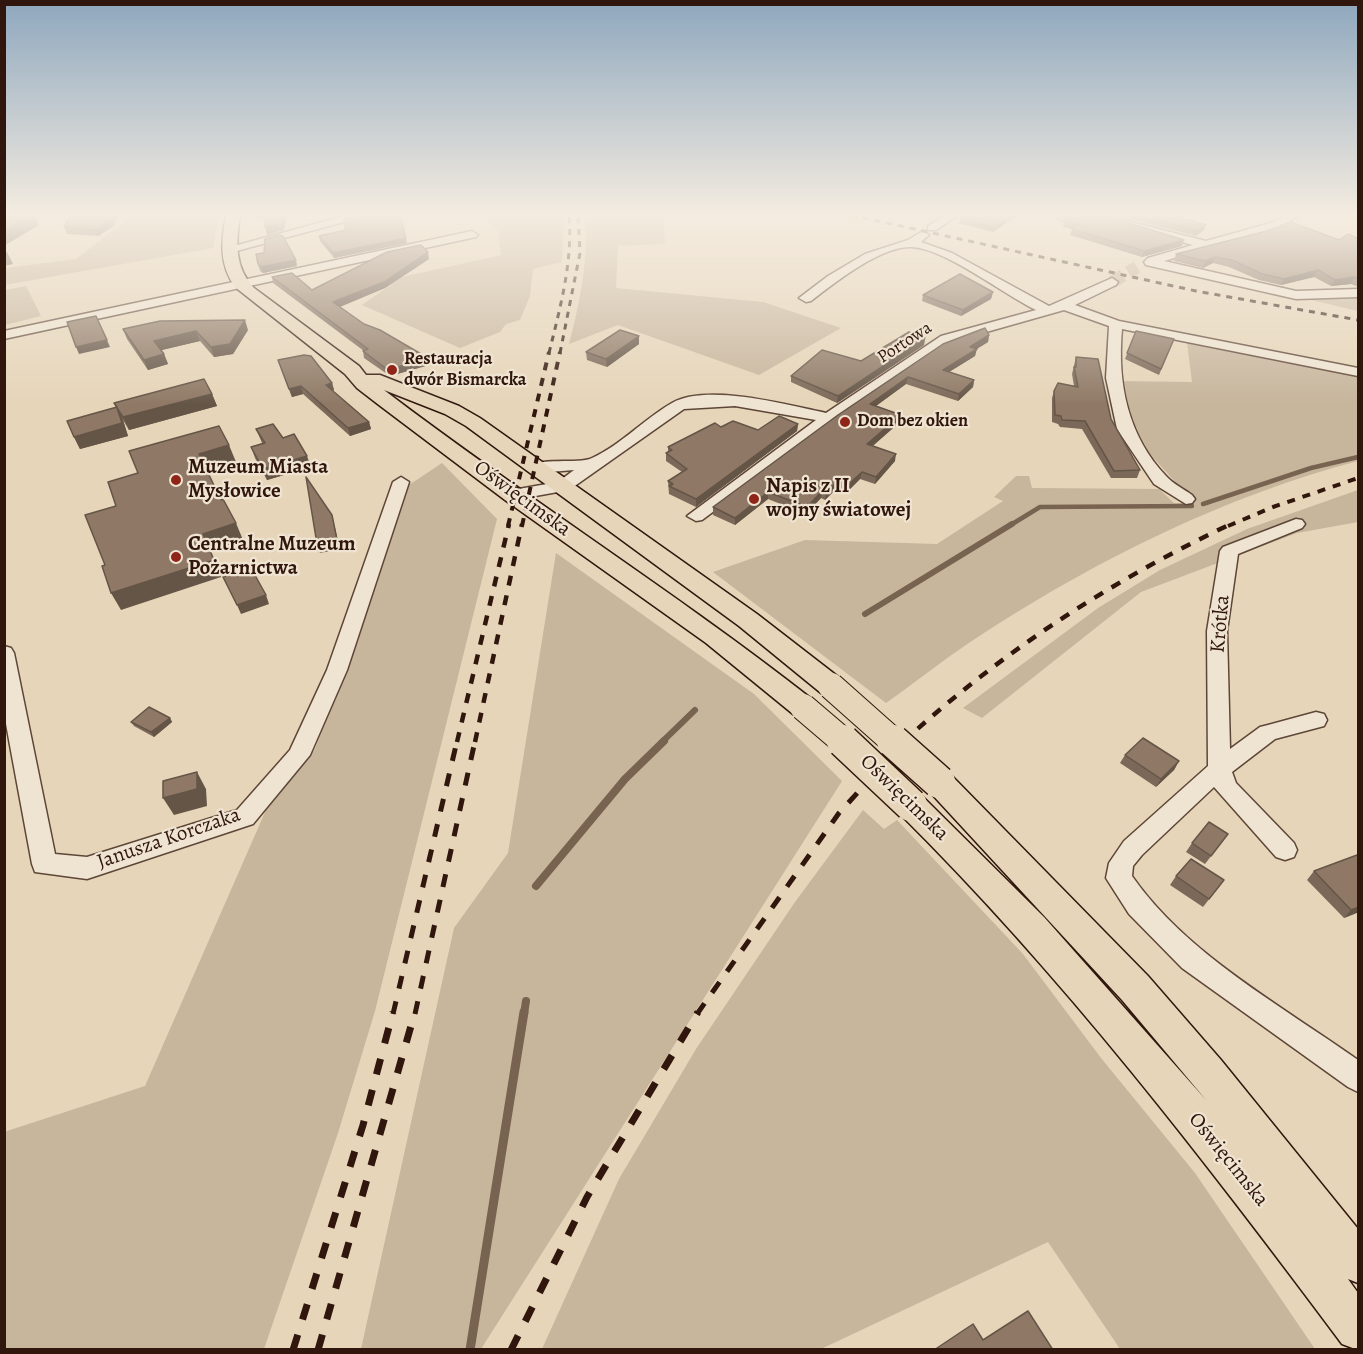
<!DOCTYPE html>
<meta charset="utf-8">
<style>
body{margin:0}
#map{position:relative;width:1363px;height:1354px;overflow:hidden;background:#e6d5b9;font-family:Alegreya,serif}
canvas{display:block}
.frame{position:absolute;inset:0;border:6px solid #30160c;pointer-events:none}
</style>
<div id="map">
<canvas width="1363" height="1354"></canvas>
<div class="frame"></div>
</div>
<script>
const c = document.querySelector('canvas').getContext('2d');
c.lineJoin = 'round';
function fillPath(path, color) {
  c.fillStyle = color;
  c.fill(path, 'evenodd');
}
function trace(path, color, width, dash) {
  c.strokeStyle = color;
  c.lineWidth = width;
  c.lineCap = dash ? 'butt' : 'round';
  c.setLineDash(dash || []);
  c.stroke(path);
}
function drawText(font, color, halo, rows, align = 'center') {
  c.font = font + ' Alegreya,serif';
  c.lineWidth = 4.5;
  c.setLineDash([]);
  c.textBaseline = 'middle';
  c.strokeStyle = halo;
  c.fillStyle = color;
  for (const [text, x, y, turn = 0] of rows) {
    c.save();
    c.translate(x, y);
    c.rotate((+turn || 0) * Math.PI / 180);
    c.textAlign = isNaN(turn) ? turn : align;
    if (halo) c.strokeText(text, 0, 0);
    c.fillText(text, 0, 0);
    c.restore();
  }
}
fillPath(new Path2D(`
 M127,215H220L213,248L5,285V268L76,259L125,221Z
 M482,215H564L562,262L533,269L530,296L520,320L506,324L500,332L460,348L362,305L402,277L501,255L498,231Z
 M585,215H663L665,244L618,246L616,288L763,302L841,328L759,375L618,325L569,344C580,302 589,258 585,215Z
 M26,286L41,316L5,325V290Z
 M1358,296V311L1302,298Z
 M1187,343L1358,374V461C1226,496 1102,557 987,631C952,653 920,679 886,703L713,572L805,540L937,544L1003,501L994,497L1016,476H1029L1032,488L1159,489L1174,503H1194L1150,454L1128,417L1118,381L1192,382Z
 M442,463L497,519L375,1011L338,1133L264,1349H5L4,1132L145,1086L266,810L315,749L409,485Z
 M1358,490V522L1297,533L1141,592L982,718L963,708L1098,608L1160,570L1247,529Z
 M556,553L754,694L842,781L481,1349H361L454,928L508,853Z
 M863,810L884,829L897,820L1023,954L1101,1058L1195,1173L1315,1349H1120L1048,1242L821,1349H542L619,1179L696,1049L795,902Z`), '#c7b59c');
trace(new Path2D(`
 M1203,504L1311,468L1358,457
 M1009,526L1040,507L1192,506`), '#786250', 4.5);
trace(new Path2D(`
 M865,614L1012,524
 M662,742L695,710`), '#786250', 6);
trace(new Path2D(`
 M536,886L625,779L664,741
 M524,1014L526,1001`), '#786250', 8);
trace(new Path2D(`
 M470,1350L524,1012`), '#786250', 9);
trace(new Path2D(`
 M1112,282L1137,267`), '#c2af96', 13, [13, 6]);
const minor = new Path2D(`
 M386,215L381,218L344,222L229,253L223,249L344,216Z
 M945,215H958L936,230H928V226Z
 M1083,215H1103L1206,241L1274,222L1285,215H1299L1282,226L1164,261L1296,291L1358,289V297L1296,299L1146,265L1144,262L1148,258L1193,245Z
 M472,231L478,235L476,237L4,339V331Z
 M923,231L929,235L921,242L952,253L1049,306L1112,278L1118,282L1116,285L1075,305L1119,321L1358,368V376L1122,329C1117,383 1128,436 1166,476C1173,484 1184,489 1192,495L1195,499L1192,503L1186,504L1154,484L1117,429L1106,378L1109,326L1064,310L951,342L835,421L702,520L696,521L687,516L816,420L735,406L684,409L569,490L513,500L504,495L513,490L558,482L574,470L538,473L530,468C539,456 577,465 592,458C621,445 644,419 672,403C707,383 788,405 826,413L941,336L1036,310C1003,294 946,249 912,247C882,245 834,283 811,301L806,302L799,298L828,276L865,254L908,240Z
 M401,477L409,482L347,670L310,755L253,824L87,879L35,872L32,864L4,713V646L11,648L14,653L55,854L87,857L237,810L290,750L327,670L393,482Z
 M1296,519L1302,520L1305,524L1302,528L1238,554L1227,631L1230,749L1260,727L1268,725L1316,712L1324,714L1327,720L1324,726L1275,739L1232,772L1236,783L1294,843L1297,850L1294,857L1285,860L1276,857L1214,787L1142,855L1133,866L1132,876C1186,954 1282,1006 1358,1060V1092L1348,1087L1182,968L1129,914L1106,878L1109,863L1124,841L1208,766L1207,631L1220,551L1223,547Z`);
const major = new Path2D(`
 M226,215H240C236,242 234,267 254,288L359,366L366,375H380L459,406L480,418L757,614L841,679L845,686L841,693L831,696L821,693L739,626L466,426L445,414L384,390C524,497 674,591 813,700L817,707L813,714L803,717L793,714L706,643L505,500L379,405L357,388L345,374L235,287C219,264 221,242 226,215Z
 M939,770L950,774L1148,976L1221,1060L1358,1229V1283L1348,1279L1358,1293V1350L1342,1344C1204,1159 1064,977 900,814L896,805L900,796L911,793L922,796L1044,917L1206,1100L1122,1000L928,790L924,782L928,774Z`);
trace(minor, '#5e4637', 3);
trace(major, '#30160c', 3);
fillPath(minor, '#efe4d2');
fillPath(major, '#e6d5b9');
trace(new Path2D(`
 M851,215L1196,291L1358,320
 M549,353C560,308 573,262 569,215
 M560,353L580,253L578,215`), '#30160c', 3, [6, 6]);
trace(new Path2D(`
 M508,526L549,352
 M522,526L560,352
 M1228,526L1273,507L1358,478`), '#30160c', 4, [8, 8]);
trace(new Path2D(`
 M457,742L509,524
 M475,742L522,524
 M903,742C1000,653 1112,580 1231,524`), '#30160c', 4.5, [10, 10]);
trace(new Path2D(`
 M393,1014L457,741
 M415,1014L475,741
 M697,1014L839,813L905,741`), '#30160c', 5, [13, 13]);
trace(new Path2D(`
 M293,1350L363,1125L393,1012
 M318,1350L415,1012
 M511,1350L587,1197L698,1012`), '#30160c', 7, [16, 16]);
const majorBridgeFar1 = new Path2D(`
 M831,686L894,742
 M803,707L844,742`);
const majorBridge = new Path2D(`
 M843,741L911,805
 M893,741L939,782`);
trace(majorBridgeFar1, '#30160c', 28, []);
trace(majorBridge, '#30160c', 35, []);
trace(majorBridgeFar1, '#e6d5b9', 26);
trace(majorBridge, '#e6d5b9', 32);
fillPath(new Path2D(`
 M1018,215L993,232L959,223L960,218Z
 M1057,215H1102L1182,246L1142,257L1070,235L1072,229L1063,227L1064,223L1056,220Z
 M1113,215H1192L1179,218L1204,230L1196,236Z
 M114,226L98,236L67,234L64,227Z
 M1267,231L1339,240L1359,239V287L1351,284L1331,286L1314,277L1281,285L1259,280L1229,267L1213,263L1203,268L1174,261L1176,254Z
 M319,236L407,243L334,258L320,241Z
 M429,259L385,288L339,307L364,324L429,365L390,376L364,358L363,351H364L273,283L272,277L312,290Z
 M258,264L297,266L263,273L260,271Z
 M993,292L991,299L961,316L922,301L923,295Z
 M123,329L248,330L233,354L214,357L200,341L161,350L164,354L168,364L148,370L127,339Z
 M1136,331L1174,339L1159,375L1125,359Z
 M989,335L988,342L976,349L975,356L949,372L974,380L973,387L958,401L906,384L876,406L901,415L900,422L872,446L895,461L875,484L860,479L847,492L837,488L825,500L821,498L806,514L768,499L735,525L713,515V507L943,344Z
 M639,336V344L607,367L587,360L586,352Z
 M925,338L924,345L837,403L791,382V376L861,361Z
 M1076,357L1140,470L1137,478H1111L1082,429L1060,427L1058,424L1052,422V398L1054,391L1074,386L1072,374Z
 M278,360L332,383L334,390L333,391L369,422L371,429L350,436L303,394L292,397Z
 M212,394L217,406L129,430L123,420L128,436L80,449L74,437L116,408L114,403Z
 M798,424L797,431L696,507L669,494L668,481L682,472L666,461V453L668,452V447L721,427L758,430Z
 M256,429L283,438L311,467L267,480L255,458L251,447L262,443Z
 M170,718L172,722L154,737L134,726L131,722Z
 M1125,755L1179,761L1174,770L1156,787L1120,763Z
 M1228,834L1205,864L1186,852L1192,843Z
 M1314,871L1359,912L1344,918L1307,880Z
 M1176,876L1224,880L1203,907L1170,885Z`), '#7b6858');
fillPath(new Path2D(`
 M31,215H35L39,225L4,246V232Z
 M113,215H118L114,226L98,236L95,230Z
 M256,215H267V218L257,219Z
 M283,215H287L284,230L267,235L265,227Z
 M1012,215H1018L993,232L994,228Z
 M1168,215H1192L1166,220Z
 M1206,225L1204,230L1196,236L1198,231Z
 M406,238L407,243L334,258L333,253Z
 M1184,240L1182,246L1142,257L1144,251Z
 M7,252L13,264L4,266V253Z
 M428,252L429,259L385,288L335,309L333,302Z
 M1215,257L1213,263L1203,268L1205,261Z
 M296,260L297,266L263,273L261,267Z
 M1318,270L1314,277L1281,285L1284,279Z
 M1354,277L1351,284L1331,286L1335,280Z
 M993,292L991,299L961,316L963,310Z
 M245,320L248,330L233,354L214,357L211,347Z
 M196,331L200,341L158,351L154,341Z
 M989,335L988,342L969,354L970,347Z
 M639,336V344L607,367L606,359Z
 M925,338L924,345L837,403L838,396Z
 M107,340L110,347L79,354L76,347Z
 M977,349L975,356L941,377L943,370Z
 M164,354L168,364L148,370L144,360Z
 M428,358L429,365L390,376L388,370Z
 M908,377L906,384L869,411L870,404Z
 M974,380L973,387L958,401L959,394Z
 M332,383L334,390L328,392L326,385Z
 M301,386L303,394L292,397L289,389Z
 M212,394L217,406L129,430L123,417Z
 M117,408L123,420L128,436L80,449L74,437Z
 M901,415L900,422L866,452L867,444Z
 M369,422L371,429L350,436L348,428Z
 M798,424L797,431L696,507V499Z
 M229,445L236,462L206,470L199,454Z
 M896,454L895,461L875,484L876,477Z
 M307,456L311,467L267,480L263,469Z
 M862,472L860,479L847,492L848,485Z
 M838,481L837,488L825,500L826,492Z
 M822,491L821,498L806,514L807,507Z
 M768,492V499L735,525V518Z
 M332,515L340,549L320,553L317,544Z
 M236,523L243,540L211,552L221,577L121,610L111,593L203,534Z
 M266,595L269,604L241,614L237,605Z
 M170,718L172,722L154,737L151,732Z
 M1179,761L1174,770L1156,787L1161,779Z
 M197,772L206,789L207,806L174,815L163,798Z
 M1359,907V912L1344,918L1351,910Z`), '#645547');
const building = new Path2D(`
 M4,215H31L4,232Z
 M70,215H113L111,220L95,230L64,227Z
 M265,215H283L282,223L265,227Z
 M400,215L406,238L333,253L319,236L346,230L344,219L381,215Z
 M965,215H1012L994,228L960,218Z
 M1060,215H1102L1184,240L1144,251L1072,229L1079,225L1065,221L1069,218Z
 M1136,215H1171L1206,225L1198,231Z
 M1291,222L1339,240L1348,234L1359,239V279L1354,277L1335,280L1318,270L1284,279L1262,274L1232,260L1215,257L1205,261L1176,254L1267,231Z
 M279,235L283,236L296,260L261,267L258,264L256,254L264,253L265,239Z
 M421,245L428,252L384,282L333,302L364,324L380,330L428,358L388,370L363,351L368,349L272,277L292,273L312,290L387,252Z
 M960,274L993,292L963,310L923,295Z
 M96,316L107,340L76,347L67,322Z
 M245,320L230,344L211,347L196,331L154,341L164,354L144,360L123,329L160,321Z
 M985,328L989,335L970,347L977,349L943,370L974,380L959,394L908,377L870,404L901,415L867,444L896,454L876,477L862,472L848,485L838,481L826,492L822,491L807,507L768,492L735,518L713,507L838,415L943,344Z
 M620,330L639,336L606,359L586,352Z
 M1136,331L1174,339L1161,369L1127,353Z
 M909,332L925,338L838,396L791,376L822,350L861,361Z
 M304,355L311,356L332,383L326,385L369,422L348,428L301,386L289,389L278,360Z
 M1076,357L1098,359L1111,419L1140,470L1114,471L1085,421L1062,420L1061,416L1055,415L1054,391L1058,383L1078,387L1074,367H1076Z
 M204,379L212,394L123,417L117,408L122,423L74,437L67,421L117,407L114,403Z
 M779,416L798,424L696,499L669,486L673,484L668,481L687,469L666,453L672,450L668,447L715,423L721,427L733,421L758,430Z
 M273,424L283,438L294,434L307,456L263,469L251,447L265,443L256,429Z
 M219,426L229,445L199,454L221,500L223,499L236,523L203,534L214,560L111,593L102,566L105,565L85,515L116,506L108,482L138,473L129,451Z
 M306,477L332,515L337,540L317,544Z
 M251,568L266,595L237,605L223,577Z
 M149,707L170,718L151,732L131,722Z
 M1143,738L1179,761L1161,779L1125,755Z
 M197,772V789L163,798V781Z
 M1209,822L1228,834L1211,856L1192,843Z
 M1357,855L1359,857V907L1351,910L1314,871Z
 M1191,859L1224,880L1209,899L1176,876Z
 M1028,1311L1053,1350H934L973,1324L983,1340Z`);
fillPath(building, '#8f7966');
trace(building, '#645547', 1.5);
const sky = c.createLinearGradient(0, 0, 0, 405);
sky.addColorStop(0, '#8ea7be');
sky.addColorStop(0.53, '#f4ece0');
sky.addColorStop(1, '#f4ece000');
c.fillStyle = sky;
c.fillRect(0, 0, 1363, 405);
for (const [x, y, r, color] of [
 [392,370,6,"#8f2418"],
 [845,422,6,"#8f2418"],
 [176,480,6,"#8f2418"],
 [754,499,6,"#8f2418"],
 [176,557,6,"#8f2418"]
]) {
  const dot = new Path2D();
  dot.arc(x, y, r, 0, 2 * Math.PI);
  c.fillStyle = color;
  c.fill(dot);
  trace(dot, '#efe4d2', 2);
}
drawText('18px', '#30160c', '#efe4d2', [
 ["Portowa",905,343,-33]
]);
drawText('bold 18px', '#30160c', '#efe4d2', [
 ["Restauracja",404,360],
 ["dwór Bismarcka",404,381],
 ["Dom bez okien",857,422]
], 'left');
drawText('bold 21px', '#30160c', '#efe4d2', [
 ["Muzeum Miasta",188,468],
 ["Mysłowice",188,492],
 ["Napis z II",766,487],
 ["wojny światowej",766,511],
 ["Centralne Muzeum",188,545],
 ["Pożarnictwa",188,569]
], 'left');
drawText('21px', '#30160c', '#efe4d2', [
 ["Oświęcimska",522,499,36],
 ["Krótka",1221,624,-85],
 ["Oświęcimska",904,798,44],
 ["Janusza Korczaka",169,839,-19],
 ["Oświęcimska",1228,1160,51]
]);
</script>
